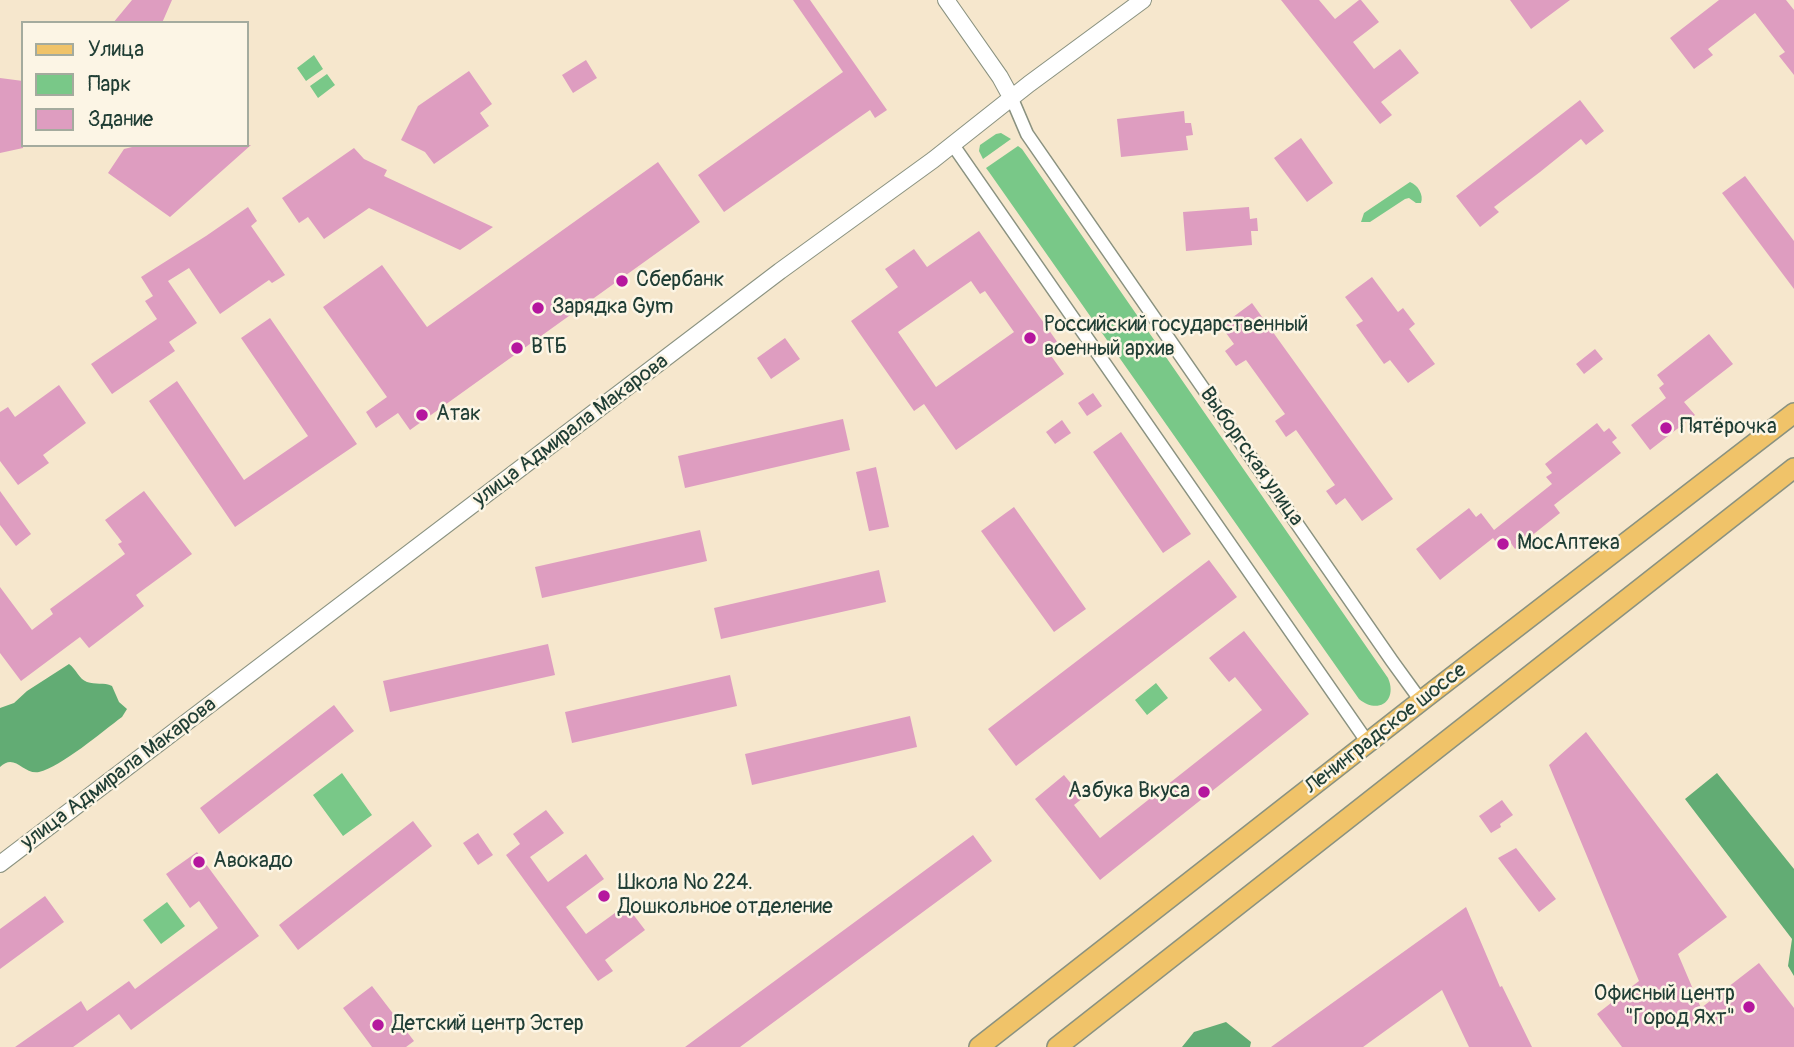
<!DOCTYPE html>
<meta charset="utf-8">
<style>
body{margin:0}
#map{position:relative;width:1794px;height:1047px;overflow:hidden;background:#f6e7cd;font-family:Pangolin,sans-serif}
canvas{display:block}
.legend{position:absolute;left:21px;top:21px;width:228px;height:126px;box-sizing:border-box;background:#fcf5e5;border:2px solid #a4ab9e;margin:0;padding:9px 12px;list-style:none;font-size:21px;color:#1f3d34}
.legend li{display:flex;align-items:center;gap:14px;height:35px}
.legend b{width:35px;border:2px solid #a4ab9e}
</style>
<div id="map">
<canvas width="1794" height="1047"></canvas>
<ul class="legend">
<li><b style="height:9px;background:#f0c369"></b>Улица</li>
<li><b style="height:19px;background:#79c888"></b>Парк</li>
<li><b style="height:19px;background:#de9dc0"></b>Здание</li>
</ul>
</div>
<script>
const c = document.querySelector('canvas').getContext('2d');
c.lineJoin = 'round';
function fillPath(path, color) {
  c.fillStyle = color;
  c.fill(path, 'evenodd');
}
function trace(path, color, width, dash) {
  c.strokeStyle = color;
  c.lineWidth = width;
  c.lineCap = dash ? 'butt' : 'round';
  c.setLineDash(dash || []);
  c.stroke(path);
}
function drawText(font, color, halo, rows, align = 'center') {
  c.font = font + ' Pangolin,sans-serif';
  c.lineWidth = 5;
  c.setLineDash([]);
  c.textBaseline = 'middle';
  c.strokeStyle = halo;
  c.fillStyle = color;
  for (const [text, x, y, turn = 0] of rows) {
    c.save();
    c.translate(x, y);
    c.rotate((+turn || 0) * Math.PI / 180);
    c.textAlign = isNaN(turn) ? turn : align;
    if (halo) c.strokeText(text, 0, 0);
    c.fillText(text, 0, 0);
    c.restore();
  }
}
fillPath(new Path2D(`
 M314,55L323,69L306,81L297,68Z
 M327,74L335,85L318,98L310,86Z
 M1001,133L1011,139L983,159L979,151L980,145L996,134Z
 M1018,146L1022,149L1388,678C1398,701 1378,715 1359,699L989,172L986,168Z
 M1410,182C1418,185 1424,195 1421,203H1416L1409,198L1405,199L1370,222H1361L1364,213Z
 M1156,683L1168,698L1147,715L1135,700Z
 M342,773L372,815L343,836L313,795Z
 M167,902L185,926L161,944L143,920Z`), '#79c888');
fillPath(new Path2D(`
 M69,664C76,669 79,679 87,682C95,685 104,682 112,686L119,702L127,709L122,717C103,731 61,767 39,772C23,775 15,752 0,767V708L14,703L27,691Z
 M1717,773L1794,869V976L1788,966L1792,939L1685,799Z
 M1226,1022L1251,1042L1250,1047H1182L1194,1032Z`), '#62ac74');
fillPath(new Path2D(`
 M132,0H172L162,23H113Z
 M793,0H810L887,110L875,118L870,110L724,212L698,175L843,72Z
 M1281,0H1319L1335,19L1359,0H1361L1379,22L1353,42L1374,69L1400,49L1419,73L1381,102L1392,115L1380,124Z
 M1510,0H1570L1531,29Z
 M1719,0H1786L1794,10V75L1779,56L1785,52L1755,13L1708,49L1713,55L1694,69L1670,38Z
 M586,60L597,78L573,93L562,75Z
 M469,71L492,104L480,113L489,126L434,164L425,152L401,140L418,106Z
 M0,78L23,81V148L0,153Z
 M1580,100L1604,131L1586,145L1581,139L1540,172L1494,207L1499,212L1480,227L1456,196Z
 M1184,111L1185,123H1191L1193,135L1186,136L1188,150L1121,157L1117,119Z
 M1301,138L1333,183L1307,202L1274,158Z
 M140,145H251L170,217L108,173L124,149Z
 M354,148L364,159L387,170L384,176L493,227L460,250L369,208L324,239L308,217L299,223L282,198Z
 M658,162L700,222L410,430L398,413L376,428L366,412L387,397L323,307L382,265L427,327Z
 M1745,176L1794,241V289L1722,193Z
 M248,207L257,221L251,226L285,275L272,283L269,280L220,314L189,268L168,281L197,323L169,342L175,351L112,394L91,364L157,319L145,301L153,296L141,277L206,236Z
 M1249,207L1250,219L1257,218L1258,231H1251L1252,245L1186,251L1183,212Z
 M979,231L1058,343L1047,350L1064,374L956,450L924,404L914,411L851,321L898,287L885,269L901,258L914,249L927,267ZM971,281L980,294L985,291L1014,332L936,387L898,332Z
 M1372,277L1398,312L1403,308L1415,324L1409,329L1435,364L1408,383L1390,360L1384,364L1356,325L1363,321L1345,297Z
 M1252,303L1393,499L1362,521L1345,498L1336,505L1326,491L1335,485L1296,430L1286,437L1275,421L1285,414L1246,360L1236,366L1225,351L1234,344L1221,326Z
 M270,318L357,444L235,527L149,401L177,381L244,480L308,436L241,338Z
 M1709,334L1733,364L1684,402L1695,415L1650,450L1631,425L1666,398L1659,388L1664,384L1657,375Z
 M785,338L800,359L771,379L757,358Z
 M1595,349L1603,359L1584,374L1576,364Z
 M59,385L86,423L43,455L49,463L18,485L0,461V412L8,407L15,417Z
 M1093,393L1102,406L1087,416L1078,403Z
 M843,419L850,450L685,488L678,456Z
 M1062,420L1071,433L1055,444L1046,432Z
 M1597,423L1604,432L1609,428L1617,438L1612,442L1621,453L1554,505L1560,513L1515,549L1510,542L1501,549L1493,538L1440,580L1416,549L1469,508L1476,517L1481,513L1494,530L1552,484L1546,477L1552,473L1545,464Z
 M1121,432L1191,534L1163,553L1093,452Z
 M876,467L889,527L869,531L856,472Z
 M0,491L31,534L16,546L0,525Z
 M144,491L192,554L136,595L144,606L89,648L80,637L21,681L0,653V587L32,630L53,614L50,609L125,554L118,544L122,542L105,520Z
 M1014,507L1086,609L1054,632L981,531Z
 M700,530L707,561L542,598L535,567Z
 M1209,560L1237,597L1016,766L988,729Z
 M879,570L886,602L721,639L714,608Z
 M1244,631L1309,714L1100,880L1035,799L1064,775L1083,798L1074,805L1100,838L1262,710L1235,677L1229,682L1209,658Z
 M548,644L555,675L390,712L383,681Z
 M730,675L737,706L572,743L565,712Z
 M334,705L354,731L219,834L200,808Z
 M910,716L917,747L752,785L745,754Z
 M1586,732L1727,917L1678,954L1701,1008L1759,963L1794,1008V1047H1622L1597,1014L1639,981L1549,765Z
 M1502,800L1513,815L1500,824L1501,827L1491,833L1479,816Z
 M546,810L564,833L530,857L548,882L586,854L604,879L566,907L586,934L626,905L645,930L605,960L613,971L598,981L506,855L520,844L513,834Z
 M413,821L432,846L298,950L279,925Z
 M478,833L493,855L478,865L463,843Z
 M973,835L992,861L740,1047H685Z
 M1516,848L1556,899L1539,912L1498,858Z
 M197,852L259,936L131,1030L119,1014L73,1047H15L81,1001L87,1011L129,981L135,989L218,928L199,901L190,908L166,874Z
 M45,896L64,922L0,969V929Z
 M1466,907L1500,987L1502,986L1532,1047H1469L1442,990L1363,1047H1271Z
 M372,986L414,1041L406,1047H372L343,1008Z`), '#de9dc0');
const minor = new Path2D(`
 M1012,99L1027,134L1392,661L1421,701
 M953,145L1368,743`);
const tertiary = new Path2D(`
 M946,0L1000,77L1012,99
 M0,864L780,271L933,160L1029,84L1143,0`);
const primary = new Path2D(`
 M979,1047L1421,701L1794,413
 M1057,1047L1794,468`);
trace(minor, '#8a9280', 15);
trace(tertiary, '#8a9280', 18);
trace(primary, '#8a9280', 22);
trace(minor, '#fff', 12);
trace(tertiary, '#fff', 16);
trace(primary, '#f0c369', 19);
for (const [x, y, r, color] of [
 [622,281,7,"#b5179e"],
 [538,308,7,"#b5179e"],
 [1030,338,7,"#b5179e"],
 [517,348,7,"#b5179e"],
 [422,415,7,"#b5179e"],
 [1666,428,7,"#b5179e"],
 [1503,544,7,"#b5179e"],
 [1204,792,7,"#b5179e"],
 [199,862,7,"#b5179e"],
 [604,896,7,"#b5179e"],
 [1749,1007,7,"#b5179e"],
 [378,1025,7,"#b5179e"]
]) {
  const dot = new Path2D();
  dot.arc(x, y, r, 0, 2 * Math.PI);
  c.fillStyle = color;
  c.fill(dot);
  trace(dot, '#fcf5e5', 2.5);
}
drawText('21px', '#1f3d34', '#fcf5e5', [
 ["Сбербанк",636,281],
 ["Зарядка Gym",552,308],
 ["Российский государственный",1044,326],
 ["военный архив",1044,350],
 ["ВТБ",531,348],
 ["Атак",436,415],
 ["Пятёрочка",1680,428],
 ["МосАптека",1517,544],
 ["Азбука Вкуса",1190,792,"right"],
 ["Авокадо",213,862],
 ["Школа № 224.",618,884],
 ["Дошкольное отделение",618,908],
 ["Офисный центр",1735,995,"right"],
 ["\"Город Яхт\"",1735,1019,"right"],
 ["Детский центр Эстер",392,1025]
], 'left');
drawText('21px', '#1f3d34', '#fcf5e5', [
 ["улица Адмирала Макарова",571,431,-37],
 ["Выборгская улица",1251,457,55],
 ["Ленинградское шоссе",1386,729,-38],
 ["улица Адмирала Макарова",119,774,-37]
]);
</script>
